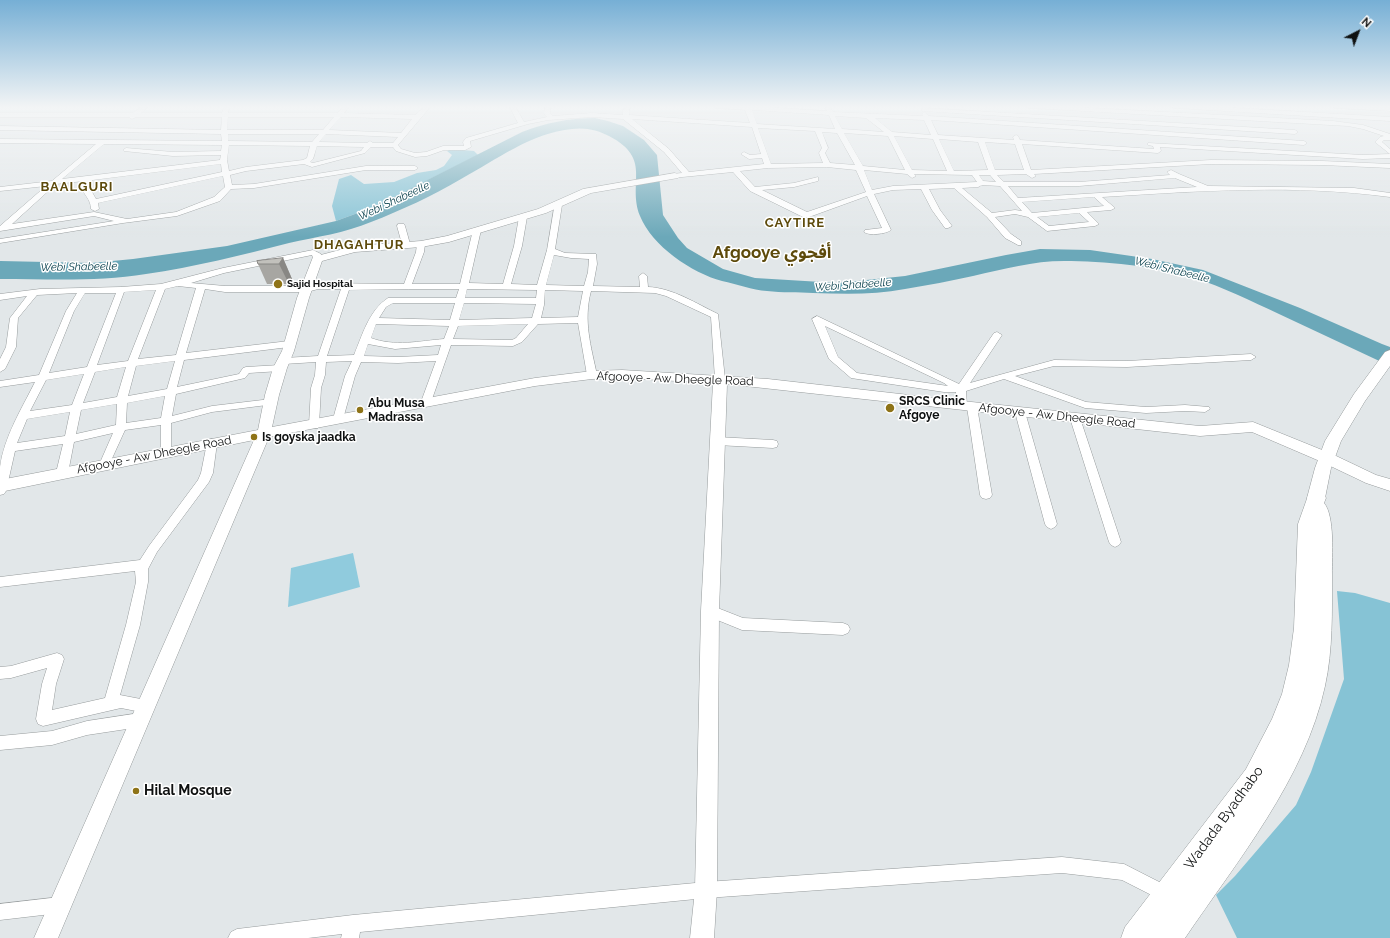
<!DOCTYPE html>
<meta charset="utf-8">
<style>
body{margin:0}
#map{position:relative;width:1390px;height:938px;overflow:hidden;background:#e2e7e9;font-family:Raleway,sans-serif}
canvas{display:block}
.north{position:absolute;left:1338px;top:12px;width:40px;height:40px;-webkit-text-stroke:3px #fff;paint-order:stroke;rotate:42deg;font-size:11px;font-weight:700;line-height:16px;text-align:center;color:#0f1111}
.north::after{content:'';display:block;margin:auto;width:14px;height:18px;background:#0f1111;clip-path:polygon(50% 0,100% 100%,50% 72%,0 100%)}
</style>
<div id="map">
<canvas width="1390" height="938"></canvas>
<div class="north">N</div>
</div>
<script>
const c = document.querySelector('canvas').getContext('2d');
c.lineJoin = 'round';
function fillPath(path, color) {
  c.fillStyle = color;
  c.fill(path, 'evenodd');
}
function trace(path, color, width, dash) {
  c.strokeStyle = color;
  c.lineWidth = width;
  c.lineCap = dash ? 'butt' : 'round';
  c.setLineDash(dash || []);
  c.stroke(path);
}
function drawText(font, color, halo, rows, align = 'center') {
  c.font = font + ' Raleway,"Noto Sans Arabic",sans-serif';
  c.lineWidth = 3;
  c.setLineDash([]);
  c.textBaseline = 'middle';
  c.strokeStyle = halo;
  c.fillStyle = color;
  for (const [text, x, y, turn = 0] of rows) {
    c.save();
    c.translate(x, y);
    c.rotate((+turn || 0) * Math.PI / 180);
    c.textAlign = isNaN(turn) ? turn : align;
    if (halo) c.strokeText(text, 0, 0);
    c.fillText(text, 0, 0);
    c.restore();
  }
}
fillPath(new Path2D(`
 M353,553L360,587L288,607L291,568Z`), '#90cbdd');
fillPath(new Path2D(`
 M452,149L474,151L478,155L374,207L336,221L332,206L339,179L351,175L364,184L394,182L417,173L436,170L444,166L452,155L447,151Z
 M1337,591L1355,593L1390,603V938H1237L1216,895L1235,876L1296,805L1311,772L1344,679Z`), '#86c3d5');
fillPath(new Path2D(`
 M595,118L608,121L623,126L644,140L657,155L663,215L678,238L687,248L723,269L755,278L838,283L905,276L1006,255L1040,249L1090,250L1152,259L1203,270L1300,308L1382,344L1390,347V366C1353,349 1316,331 1279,314C1251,301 1223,287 1194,278C1157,266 1103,261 1064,261C1033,261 1004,269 973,276C951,281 928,285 905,289C875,295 844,294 813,293C798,292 782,293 767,291C752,290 737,284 722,281C692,273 652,246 640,216C627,182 653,159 609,136C598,130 585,127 572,129C531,133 496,160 461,179C432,196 402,210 371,222C345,233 316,237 289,243C242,255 194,267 146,274C98,282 48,279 0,279V261L92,263L133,259L227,246L336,221L374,207L522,132C546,123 568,118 595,118Z`), '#6ba8b9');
const street = new Path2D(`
 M142,106H149L141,113H222L224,106H230L228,113H337L344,106H350L344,113L415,115L425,106H431L398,145L401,149L415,153L426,152L443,146H464L463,142L466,138L518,123L509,106H515L524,122L547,117L544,114L545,106H551L550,113L553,116L592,113L623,115V110L626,106H632L629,110V115L750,123L745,110L715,108L712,106H750L827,111L825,108L828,106L830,107L833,112L923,116L922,114L925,112L929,116L1304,141L1307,143L1304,145L931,120L938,135L1014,140L1013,137L1016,135L1018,136L1020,140L1154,149L1153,146L1148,145V143L1363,155L1390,154L1375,142L1380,137L1384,136L1363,129L1348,126L1029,108L1026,106H1055L1333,121L1363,125L1390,134V140H1384L1382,142L1390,149V158L1363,159L1160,147L1161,151L1158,153L1022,144L1031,170L1211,160L1322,161L1390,164V168L1322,165L1211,164L1034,174L1036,176L1032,178L1026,174L997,175L1004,182H1079L1170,175L1167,172L1171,170L1179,174L1208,186L1354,188L1390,193V197C1295,184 1198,191 1102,197L1115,208L1111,210L1087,212L1099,224L1095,226L1047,231L1028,217L1015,214L995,217L1011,234L1021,241V245H1018L1005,238L987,217L954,188L929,189L940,210L952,226L948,228H945L932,210L921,189L893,190L874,194L891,230C886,234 869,236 864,232L865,230L882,228L867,196L809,217H803L750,191L733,172L672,178V174L682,173L664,152L623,119L592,117L548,120L528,124L470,141L471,147L465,150H444L427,156L415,157L396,151L393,147H371L365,153L312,167L304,164L246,171L230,175L232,185L254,184L366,166H415L418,168L415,170H366L254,188L231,189L220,201L177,216L123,223L0,243V239L114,221L94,216L0,231V226L46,186L0,191V187L52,181L96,144L0,143V139L222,141L221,134L0,130V126L221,130L222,117H136L132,119L129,117H0V113H133ZM752,110L829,115L835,129L757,124ZM835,116L866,118L884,132L842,129ZM228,117H334L323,130H227ZM341,117L412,119L401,133L329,130ZM875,118L924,120L931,135L892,132ZM632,119L752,127L761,154L750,155L744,152L741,154L749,159L762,158L764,164L689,172L669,149ZM758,128L815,131L822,148L819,153L823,163L771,164ZM822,132L837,133L855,165L830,163L825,153L828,148ZM844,133L888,136L905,170L863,166ZM228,134H319L312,142L228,141ZM326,134L398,137L393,143H373L370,141L367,143L319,142ZM894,136L933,139L947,171L912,170ZM939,139L978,142L988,170L954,171ZM985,142L1015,144L1024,170H995ZM104,144L222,145L221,151L173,152L126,148L123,150L124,151L173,156L221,155L220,160L62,179ZM229,145L310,146L307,158L303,160L246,167L229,171L227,160ZM317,146L364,147L361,151L313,163L310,162L313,159ZM221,164L222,172L96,199L88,185L93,180ZM827,167L856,170L866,192L807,212L762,190L794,187L818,181V177L794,183L755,187L740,171L768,168ZM864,170L907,174L912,178L916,176L914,174L972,175L977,182L893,186L872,190ZM979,175H990L996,182L983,181ZM223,176L225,187L214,197L176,212L127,219L94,212L12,224L56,184L84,181L80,185C83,194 91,199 91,209L95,211L99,209L98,203ZM1175,178L1197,187L1018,198L1008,186H1079ZM982,185L1000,186L1022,211L1015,210L992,213L962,188L978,187ZM1094,197L1104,206L1032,213L1022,202ZM1079,213L1089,222L1049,226L1037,217Z
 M1171,106H1205L1390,117V121L1174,108Z
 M1332,106L1390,107V111L1335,108Z
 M924,108L1295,130L1298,132L1295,134L922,111V109Z
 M555,203H558L562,205L555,249L565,253L596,254L597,264L593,286L640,287L639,276L643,273L647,276L648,287C673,288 697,304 718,314L725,379L723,381H717L715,379L711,317L666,296L655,293L591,291C583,321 591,346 597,375L595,377H589L587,375L578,323L538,324L522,342L513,346L451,345L431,402L426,405L421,402L436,361L398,363L361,362L355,376L343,419L342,422H334L333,419L345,376L352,361L326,362L325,375L321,388L319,425L318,428H310L309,425L311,388L315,375L316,362L284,364L279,361L284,358L318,356L341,289H318L307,292H225L205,289L186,353L289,341L294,344L289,347L184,360L177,387L239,374L243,368L246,367L280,365L285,368L280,371L249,373L245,378L176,394L172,416L212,406L271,399L276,402L275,404L212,412L171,423V452L170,455H162L161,452V425L125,430L109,465L108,468H100L99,465L113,433L74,442L68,473L66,476H58L56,473L63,444L15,451L6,491L4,494L0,495C0,486 0,476 0,467C4,437 22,408 35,382L0,387V381L39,375L66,311L77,293L37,295L18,318L16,347L5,369L0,372V359L6,347L10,318L27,296L0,300V294L40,289L121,287L161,284L223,268L313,250L321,254L320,261H314L312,255L224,273L191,283L225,286H307L318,283L404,284L416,252L417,244L421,242L425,244L424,252L412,284H460L473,230L477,228L481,230L469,283L503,284L514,246L519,217L523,215L527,217L522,246L511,284L537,285L547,250ZM554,255L571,258L589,259L588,272L584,286L546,285ZM178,286L196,288L176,355L138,359L165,289ZM409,289H459L456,298H388C369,310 362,336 354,355L327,356L349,290ZM467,289L537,290L536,298H465ZM156,290L128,361L97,365L124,292ZM545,290L583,291L578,317L541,318L544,305ZM85,293H116L87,367L49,373L74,311ZM393,303H455L450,320L379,318L386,307ZM464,303L536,304L532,318L459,320ZM376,324L449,326L444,339C420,341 394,347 371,338ZM528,324L516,338L512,340L453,339L458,326ZM368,344L395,349L441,345L438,355L398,357L364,356ZM175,361L167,389L128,396L136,366ZM126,367L117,397L83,403L95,372ZM84,374L72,405L30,411L46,380ZM165,396L161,418L126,423L127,403ZM117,404L116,425L76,434L81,410ZM70,412L65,436L17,443L27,419Z
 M398,224H404L405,226L410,244L409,246H406L402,244L397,226Z
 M817,316L959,384L994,333L997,332L1002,335L970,383L1054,360L1127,361L1251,354L1256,357L1251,360L1127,367L1054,366L1015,376L1086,402L1146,407L1185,405L1209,407L1210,409L1205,412L1185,411L1146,413L1085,408L1004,379L966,391L967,406L962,409L957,406L956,392H944L851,378L829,359L812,319ZM825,326L944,383L948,386L857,373L838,357Z
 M972,404L977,407L992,495L990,498L986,499L982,498L980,495L967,407Z
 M1020,409L1025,412L1057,524L1055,527L1051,529L1047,527L1045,524L1015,412Z
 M1075,414L1079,415L1080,418L1121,542L1119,545L1115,547L1111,545L1109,542L1070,418L1071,415Z
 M717,437L773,440L777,441L778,444L777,447L773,448L717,445L713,444L712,441L713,438Z
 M212,439L216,440L217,443L213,473L209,482L157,552L148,569V582L140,625L120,695L151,701L153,706L151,711L146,713L121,708L43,726L38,724L36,719L42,684L47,668L11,678L0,679V667L11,666L57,653L62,655L64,659L56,684L52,710L105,698L126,625L136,582L135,571L0,587V577L140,560L149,546L198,480L201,473L207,443L208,440Z
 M710,605L743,618L843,623L848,625L850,629L848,633L843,635L742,630L705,615L704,611L705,607Z
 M140,713L145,715L147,720L145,725L140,727L87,735L52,745L0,750V736L52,731L87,721Z
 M1062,857L1124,864L1173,889L1175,895L1173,901L1167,903L1122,880L1062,873L706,898L360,932L359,938H341L342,934L308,938H228L231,932L237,929L353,915L706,882Z
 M60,897L66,899L68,905L66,911L60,913L0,920V904Z`);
const secondary = new Path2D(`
 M675,173L680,176L678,178L591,193L546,213L449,242L421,247L355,252L322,261L309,298L294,351L287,368L279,395L272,427L535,378L592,371L622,370L768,379L962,401L1200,426L1253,422L1332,454L1376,475L1390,479V491L1366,483L1322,462L1252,432L1200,436L727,384L719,611L717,890L714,938H690L695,890L701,611L713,383L622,378L592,379L535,386L269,437L58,938H34L254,440L0,492V480L258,430L265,395L273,368L282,351L297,298L313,257L355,246L421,241L447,236L538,209L583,189Z`);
const primary = new Path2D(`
 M1390,350V366L1365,401L1341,441L1331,468L1325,498L1322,503L1316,505L1310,503L1307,498L1315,468L1325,441L1354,394L1385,352Z`);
const highway = new Path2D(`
 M1316,491L1323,493L1326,498L1324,503C1335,516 1332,557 1332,574C1332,611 1333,650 1325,686C1305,779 1237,861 1185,938H1121L1125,927L1246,769L1272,719L1282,694L1289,665L1294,628L1298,524L1309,493Z`);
trace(street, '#969b9c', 1);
trace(secondary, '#969b9c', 1);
trace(primary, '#969b9c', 1);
trace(highway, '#969b9c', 1);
fillPath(street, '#fff');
fillPath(secondary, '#fff');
fillPath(primary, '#fff');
fillPath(highway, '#fff');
fillPath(new Path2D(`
 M283,258L292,279L289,284H267L258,264Z`), '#a7a6a2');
fillPath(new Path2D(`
 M283,258L292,279L289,284L279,264Z`), '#888784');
const building = new Path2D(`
 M283,258L279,264H258L257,261Z`);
fillPath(building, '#c2c1bc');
trace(building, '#888784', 1);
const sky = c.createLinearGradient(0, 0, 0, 237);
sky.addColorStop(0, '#76afd5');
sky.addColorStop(0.45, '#f2f4f5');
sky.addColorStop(1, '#f2f4f500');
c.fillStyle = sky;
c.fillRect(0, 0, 1390, 237);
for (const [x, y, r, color] of [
 [278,284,5,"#8e7317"],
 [890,408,5,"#8e7317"],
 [360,410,4,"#8e7317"],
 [254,437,4,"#8e7317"],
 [136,791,4,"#8e7317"]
]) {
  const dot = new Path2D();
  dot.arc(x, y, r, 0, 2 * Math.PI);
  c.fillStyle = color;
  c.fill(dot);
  trace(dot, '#fff', 1.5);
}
drawText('bold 10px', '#0f1111', '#fff', [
 ["Sajid Hospital",287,284]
], 'left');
drawText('italic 11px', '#003a47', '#fff', [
 ["Webi Shabeelle",394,201,-25],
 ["Webi Shabeelle",79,267,-1],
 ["Webi Shabeelle",1172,270,14],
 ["Webi Shabeelle",853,285,-4]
]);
drawText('12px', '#0f1111', '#fff', [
 ["Afgooye - Aw Dheegle Road",675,379,2],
 ["Afgooye - Aw Dheegle Road",1057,416,6],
 ["Afgooye - Aw Dheegle Road",154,455,-11]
]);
drawText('bold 12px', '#0f1111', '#fff', [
 ["SRCS Clinic",899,401],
 ["Afgoye",899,415],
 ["Abu Musa",368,403],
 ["Madrassa",368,417],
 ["Is goyska jaadka",262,437]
], 'left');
c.letterSpacing = '1px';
drawText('bold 13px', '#5d4a0b', '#fff', [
 ["BAALGURI",77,187],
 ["CAYTIRE",795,223],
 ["DHAGAHTUR",359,245]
]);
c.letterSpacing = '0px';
drawText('bold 14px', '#0f1111', '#fff', [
 ["Hilal Mosque",144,791]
], 'left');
drawText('14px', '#0f1111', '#fff', [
 ["Wadada Byadhabo",1224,818,-54]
]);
drawText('bold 17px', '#5d4a0b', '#fff', [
 ["Afgooye أفجوي",772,253]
]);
</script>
